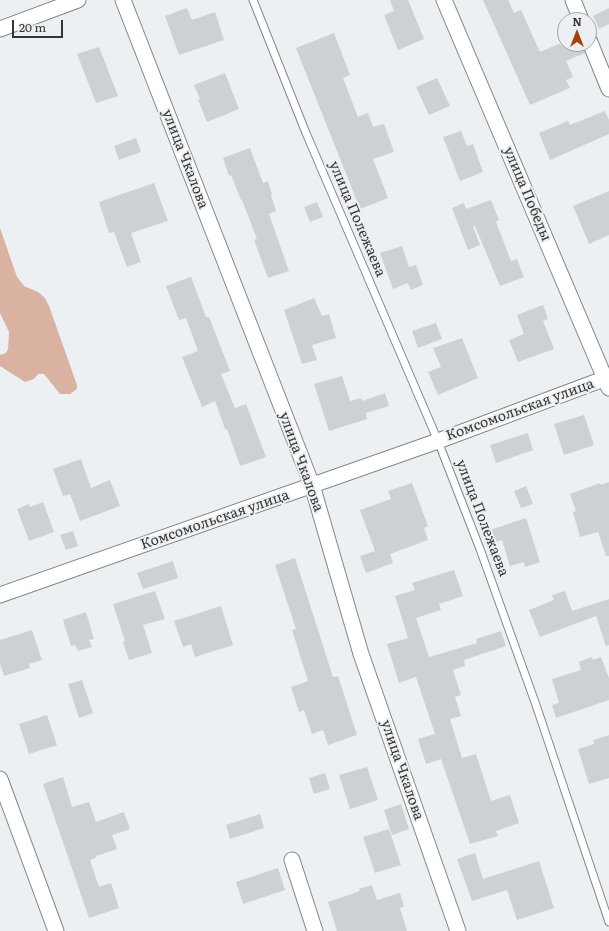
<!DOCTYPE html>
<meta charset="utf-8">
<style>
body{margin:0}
#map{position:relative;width:609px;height:931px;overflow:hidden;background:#ecf0f2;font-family:Literata,serif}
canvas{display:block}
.north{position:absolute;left:557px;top:12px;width:40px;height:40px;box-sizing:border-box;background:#ecf0f2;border:1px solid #a2a5a7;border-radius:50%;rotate:0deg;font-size:11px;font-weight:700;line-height:16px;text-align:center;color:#343536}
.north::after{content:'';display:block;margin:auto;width:14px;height:18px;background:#a5410c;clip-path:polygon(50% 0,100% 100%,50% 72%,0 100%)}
.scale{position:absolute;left:12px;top:20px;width:51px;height:18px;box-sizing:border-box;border:2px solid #343536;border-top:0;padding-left:5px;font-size:12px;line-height:14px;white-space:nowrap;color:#343536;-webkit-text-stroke:3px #ecf0f2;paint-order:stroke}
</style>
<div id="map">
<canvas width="609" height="931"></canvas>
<div class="north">N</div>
<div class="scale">20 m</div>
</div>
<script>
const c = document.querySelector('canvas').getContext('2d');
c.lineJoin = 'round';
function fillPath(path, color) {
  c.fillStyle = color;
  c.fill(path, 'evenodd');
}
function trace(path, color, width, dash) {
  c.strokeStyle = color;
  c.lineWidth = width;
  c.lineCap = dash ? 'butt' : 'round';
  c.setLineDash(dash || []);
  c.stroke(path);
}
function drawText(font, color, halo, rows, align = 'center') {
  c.font = font + ' Literata,serif';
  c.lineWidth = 4;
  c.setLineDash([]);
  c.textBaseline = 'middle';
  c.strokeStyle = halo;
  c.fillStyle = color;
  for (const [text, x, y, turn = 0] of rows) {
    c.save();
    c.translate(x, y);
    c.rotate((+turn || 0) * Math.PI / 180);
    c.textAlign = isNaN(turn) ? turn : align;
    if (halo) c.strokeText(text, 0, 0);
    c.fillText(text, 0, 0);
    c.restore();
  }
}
fillPath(new Path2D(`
 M0,228L17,277L24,286L38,292L45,298L49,306L77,385V389L70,394H60L44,374C38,373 37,375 34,379L25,382L0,366V355L6,353L8,349L9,332L0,313Z`), '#dab2a2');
fillPath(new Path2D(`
 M390,0H408L424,39L398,50L384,15L394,11Z
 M483,0H508L514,13L521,10L540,52L559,44H581L585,53L566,61L573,77L566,80L570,88L530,105Z
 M187,8L192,20L215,12L224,40L179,55L165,16Z
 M609,8V24L599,29L593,16Z
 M334,33L350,75L343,78L358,117L368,113L373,127L384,124L394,152L373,159L388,198L360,209L296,48Z
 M99,47L118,96L96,103L77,54Z
 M225,73L239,109L207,122L198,100L200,99L194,85Z
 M437,78L450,106L429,115L416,87Z
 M605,111L609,120V134L550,160L539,133L568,121L570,125Z
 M461,131L467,146L473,144L483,172L460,181L443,137Z
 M136,138L141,152L119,160L114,146Z
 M250,148L263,183L268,181L272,194L271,195L276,211L269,214L289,271L268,278L254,240L257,239L242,200H241L231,175L229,176L223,158Z
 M154,183L168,221L131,233L141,262L127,267L114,232L109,233L99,202Z
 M609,191V235L589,244L573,206Z
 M491,200L499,220L496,222L511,261L517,259L524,277L500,286L475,226L473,227L480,245L468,250L452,208L464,203L466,209Z
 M317,202L323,217L310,222L304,207Z
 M402,246L409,267L416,265L423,285L411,290L408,283L393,289L380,253Z
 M191,277L206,317H209L230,371L221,374L235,408L246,404L266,457L240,466L227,429H225L215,401L202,407L182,357L198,351L186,318L179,320L166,286Z
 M314,298L322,316L329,314L336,338L312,345L317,360L302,364L284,310Z
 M543,305L548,319L543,321L554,349L518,362L509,340L524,334L517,315Z
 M436,323L442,339L418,348L412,331Z
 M462,338L478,378L438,395L428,372L441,367L433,348Z
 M342,376L350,401L361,398L362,401L385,393L389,406L366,413L367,419L329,431L314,384Z
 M584,415L594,445L564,455L554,424Z
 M528,433L533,450L496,463L490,445Z
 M81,459L91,488L110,480L120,506L80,521L70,494L63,496L53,469Z
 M609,482V556H606L598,532L580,537L573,512L576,511L570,494L600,483L601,485Z
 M412,483L428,526L424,528L428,540L390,554L393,563L366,573L360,556L375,551L360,510L391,499L388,491Z
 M526,486L533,504L521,508L514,491Z
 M43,502L54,532L29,541L17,509L29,504L30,507Z
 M526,518L540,562L525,567L524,562L510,566L502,540L488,544L484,532Z
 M73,531L78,546L66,550L60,535Z
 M295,558L333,677L338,676L357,735L328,745L323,730L312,734L304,710L299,712L291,687L308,681L292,630L296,629L275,565Z
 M173,561L178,578L143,589L137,573Z
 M454,570L463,596L439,604L441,610L416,618L429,657L477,643L476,639L501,631L506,646L464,660L465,666L453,670L461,695L455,697L461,716L450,719L462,758L476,754L491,801L510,795L519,823L496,831L498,836L470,844L441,759L426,764L418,739L435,734L416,677L399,683L387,644L408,638L395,596L415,590L412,583Z
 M155,591L165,619L143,625L152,653L129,660L123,642L125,641L113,604Z
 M565,591L572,611L609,599V645L606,646L596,616L540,637L529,610L554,600L552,595Z
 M221,606L233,645L195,657L191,644L183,647L174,621Z
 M86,612L94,639L89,640L92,647L78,651L75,645L71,646L63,620Z
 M32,630L42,660L29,664L30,668L4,676L0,663V640Z
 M592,657L593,660L601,657L609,678V700L556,718L552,705L559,703L552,679L581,670L579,662Z
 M82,680L93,713L79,718L68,684Z
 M47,715L57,745L29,754L19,724Z
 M609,735V778L589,784L578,749L594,744L593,740Z
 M367,767L378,800L350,809L339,775Z
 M325,773L330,789L314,794L309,778Z
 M63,777L72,807L89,802L96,822L124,812L130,829L112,835L117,849L96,856L97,857L90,860L99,887L111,883L119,908L89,918L43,784Z
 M401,804L409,829L392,835L384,810Z
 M260,814L264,828L230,839L226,825Z
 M389,829L401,865L375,873L363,837Z
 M475,853L483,879L539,861L554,908L517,920L507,890L472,901L457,859Z
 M278,868L285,890L243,904L236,882Z
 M372,885L377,900L400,893L404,906L400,908L407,931H337L328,902L360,891L359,889Z`), '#cdd1d3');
const lane = new Path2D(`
 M253,0L306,133L438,441L480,549L536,705L609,922`);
const street = new Path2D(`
 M123,0L312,485L361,654L458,931
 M444,0L609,388
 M573,0L581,20
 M0,29L78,0
 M589,40L609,89
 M0,595L438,441L609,377
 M0,779L56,931
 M292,860L315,931`);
trace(lane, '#838688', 9);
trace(street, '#838688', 17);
trace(lane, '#fff', 7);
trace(street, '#fff', 15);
drawText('14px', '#343536', '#ecf0f2', [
 ["улица Чкалова",185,159,69],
 ["улица Победы",527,194,67],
 ["улица Полежаева",357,219,67],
 ["Комсомольская улица",520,410,-20],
 ["улица Чкалова",301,462,70],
 ["улица Полежаева",482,518,69],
 ["Комсомольская улица",215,520,-19],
 ["улица Чкалова",402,770,71]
]);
</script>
